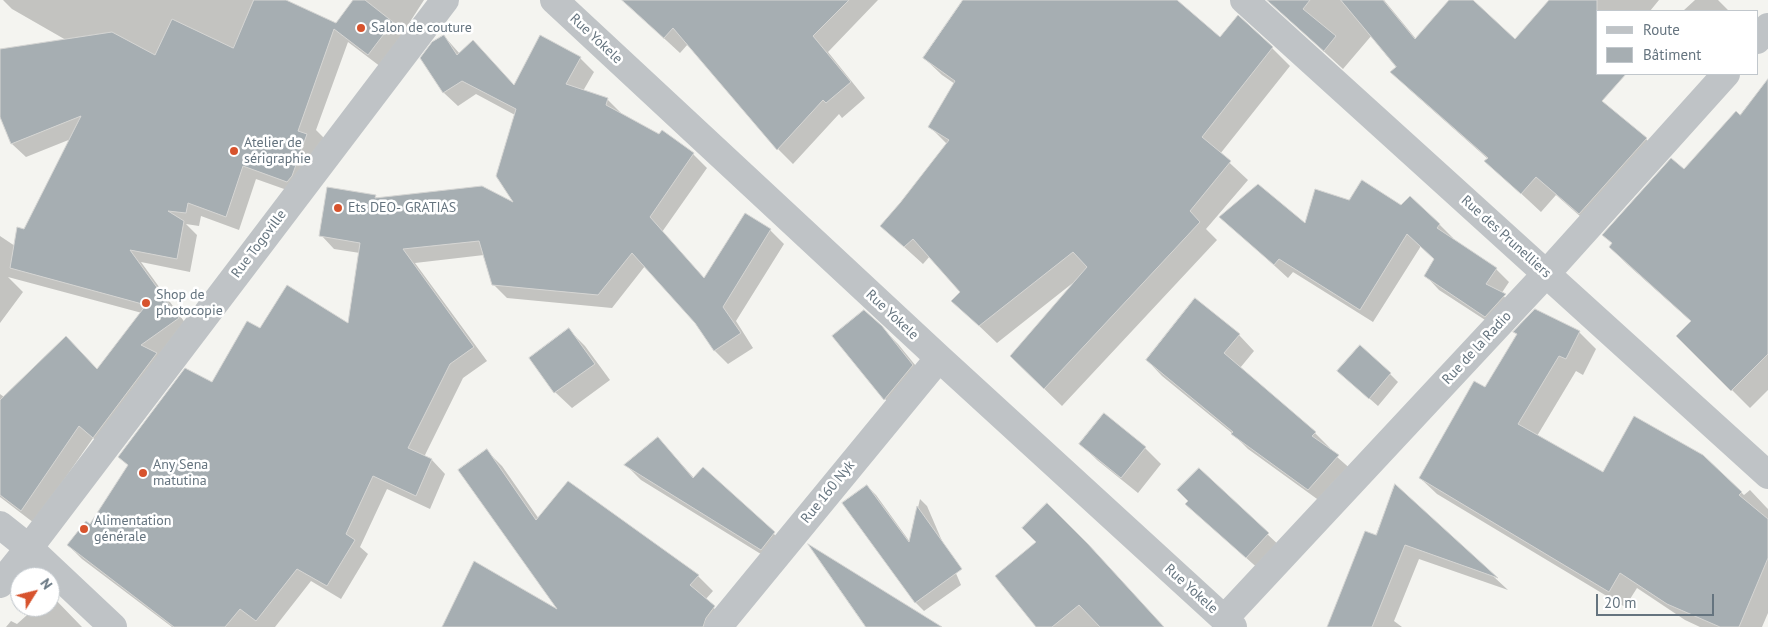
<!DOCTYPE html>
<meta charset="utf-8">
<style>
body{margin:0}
#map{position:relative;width:1768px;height:627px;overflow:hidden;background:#f4f4f0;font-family:"PT Sans",sans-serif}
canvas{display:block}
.legend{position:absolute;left:1596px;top:10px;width:162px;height:65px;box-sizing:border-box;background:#fff;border:1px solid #c1c7cc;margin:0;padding:6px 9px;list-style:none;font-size:15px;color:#65747f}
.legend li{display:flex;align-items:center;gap:10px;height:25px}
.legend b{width:25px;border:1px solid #c1c7cc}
.north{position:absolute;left:10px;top:567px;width:50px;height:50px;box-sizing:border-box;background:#fff;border:1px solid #c1c7cc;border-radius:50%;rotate:54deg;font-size:14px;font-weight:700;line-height:20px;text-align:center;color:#65747f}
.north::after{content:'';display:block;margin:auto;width:18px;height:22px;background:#d7532d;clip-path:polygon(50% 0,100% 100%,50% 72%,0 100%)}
.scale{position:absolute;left:1596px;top:594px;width:118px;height:22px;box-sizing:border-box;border:2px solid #65747f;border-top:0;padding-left:6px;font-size:15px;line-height:18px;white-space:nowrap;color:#65747f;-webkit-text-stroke:4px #fff;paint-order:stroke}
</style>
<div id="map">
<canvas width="1768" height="627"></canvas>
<ul class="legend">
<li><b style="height:6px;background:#bfc3c6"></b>Route</li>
<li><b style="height:14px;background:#a6aeb2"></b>Bâtiment</li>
</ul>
<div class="north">N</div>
<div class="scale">20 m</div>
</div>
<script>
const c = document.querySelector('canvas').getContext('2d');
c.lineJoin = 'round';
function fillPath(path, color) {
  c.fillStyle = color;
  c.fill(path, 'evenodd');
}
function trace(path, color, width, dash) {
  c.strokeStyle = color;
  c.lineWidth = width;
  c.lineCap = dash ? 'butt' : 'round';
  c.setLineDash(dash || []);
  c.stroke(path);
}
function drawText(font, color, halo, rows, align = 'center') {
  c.font = font + ' "PT Sans",sans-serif';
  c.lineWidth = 5;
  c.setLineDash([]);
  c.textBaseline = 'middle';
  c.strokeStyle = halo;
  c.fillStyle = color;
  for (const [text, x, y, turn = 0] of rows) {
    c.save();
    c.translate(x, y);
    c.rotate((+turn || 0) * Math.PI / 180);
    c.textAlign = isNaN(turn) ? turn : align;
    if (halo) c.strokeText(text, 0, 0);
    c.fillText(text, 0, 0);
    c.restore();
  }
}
fillPath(new Path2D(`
 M3,0H284L336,25L355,0H424L381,67L348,42L316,130L324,138L301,195L256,179L239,230L201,216L199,226L186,224L197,235L190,272L141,262L191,331L107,450L93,438L34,523L0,497V394L4,397L97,370L142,313L8,277L23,292L0,323V236L15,246L25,230L71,139L26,157L12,144L0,113V51L66,40L12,9Z
 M630,0H878L828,52L865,98L842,118L839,114L793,164L778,149L688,44L680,53L642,18Z
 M1007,0H1174L1220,39L1272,48L1290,66L1220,154L1248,180L1206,229L1217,240L1062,406L1029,374L1074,282L997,343L953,301L962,292L930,256L923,264L881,226L901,204L947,144L930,127L955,84L942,75L924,58Z
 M1268,0H1384L1416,39L1451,0H1471L1515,41L1551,0H1659L1650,11H1597V74H1601L1563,122L1593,95L1646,139L1665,158L1598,232L1556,195L1541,212L1486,161L1488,159L1411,91L1392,72L1398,67L1372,35L1343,69Z
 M1695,0H1718L1729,11H1683Z
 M444,36L460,54L515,86L580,58L594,72L583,91L607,99L621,113L620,115L693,154L707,168L662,232L705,279L770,230L784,244L736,321L753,348L728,364L714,350L696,322L645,266L612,308L507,298L493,284L484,255L415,263L487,361L463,378L424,457L432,460L445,474L430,509L387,489L360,547L368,554L341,599L311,581L275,627H172L82,559L68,545L91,526L129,466L119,457L213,384L261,330L349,325L360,253L334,249L321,235L375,196L378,199L517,205L515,115L476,94L458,106L444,93L422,58Z
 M1768,81V390L1750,408L1678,336L1692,322L1628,265L1610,247L1613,244L1604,235L1684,170L1740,116Z
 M1410,198L1440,225L1453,238L1452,239L1496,269L1509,282L1501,294L1518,309L1499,329L1439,290L1426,276L1435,259L1421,246L1373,322L1293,272L1288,278L1221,217L1306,225L1350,202L1402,207Z
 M881,327L898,344L929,382L901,416L885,399L834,336Z
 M569,330L585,346L610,380L572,408L555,392L530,358Z
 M1515,332H1579L1596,349L1583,375L1576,371L1537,436L1603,474L1702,456L1744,495L1750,490L1766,507L1768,509V613L1762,627H1700L1685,620L1637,588L1625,607L1437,494L1420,478L1485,389L1518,335Z
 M1239,335L1254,351L1240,368L1315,433L1330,448L1329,450L1353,471L1324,504L1248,449L1233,434L1162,376L1147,360Z
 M1390,374L1398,382L1378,406L1347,379Z
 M658,438L694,478L703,468L790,549L777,564L641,480L626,465Z
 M1081,444L1145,448L1161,464L1138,493L1097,460Z
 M487,451L502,466L539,519L698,576L713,591L705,600L729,622L725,627H448L562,613Z
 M1199,470L1282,548L1261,571L1200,517L1190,501Z
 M867,486L876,495L910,542L920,499L927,506L961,585L924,611L916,603L844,503Z
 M1396,486L1508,590L1419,559L1394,621L1402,627H1333L1377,537Z
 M1038,542L1164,627H1038Z
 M50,594L82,627H6L11,621L17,624L36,607H50Z`), '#0003');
const building = new Path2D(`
 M254,0H286L336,23L353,0H365L393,22L368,55L334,29L298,131L307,134L292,176L287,182L243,166L226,217L188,203L186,213L168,211L184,221L177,259L130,250L179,318L141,345L157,353L93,438L79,426L21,511L0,495V400L66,336L97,369L146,305L10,268L17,227L24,229L81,116L11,144L0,117V49L112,32L155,55L172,19L233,48Z
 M622,0H849L813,36L851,82L826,103L823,100L777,150L673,28L664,38Z
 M963,0H1177L1220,37L1238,15L1273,47L1202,137L1231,161L1190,211L1200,222L1044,389L1010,356L1087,267L1073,252L979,326L951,301L960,292L913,239L904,247L880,226L900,203L949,140L928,127L955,81L923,58Z
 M1267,0H1310L1303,9L1336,36L1324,51Z
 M1341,0H1383L1415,39L1449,0H1473L1515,39L1549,0H1597V74H1626L1602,101L1647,138L1579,214L1536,177L1521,194L1484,161L1488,158L1390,72L1396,67Z
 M444,35L457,55L473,40L514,85L540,35L581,57L566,84L608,98L606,105L659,134L662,130L694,153L650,217L704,278L745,213L771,229L723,307L741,333L714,351L695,323L632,253L598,295L492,285L479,241L403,249L474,347L450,364L408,448L432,459L416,496L373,476L346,534L355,540L327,586L297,569L256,621L240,609L225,627H174L67,545L86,521L90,524L128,465L118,457L185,368L212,382L247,321L260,328L287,285L348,323L360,243L319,236L327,187L376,195L375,198L482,186L513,202L496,176L516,109L462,81L443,93L420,58L432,42Z
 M1768,79V354L1731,391L1676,336L1691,321L1609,247L1612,243L1602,235L1671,158L1684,169L1736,111L1740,115Z
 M1362,180L1401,205L1410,196L1440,224L1437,228L1497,268L1486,284L1506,294L1485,317L1424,276L1434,259L1407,234L1360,310L1279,259L1274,265L1219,217L1258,184L1305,223L1315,189L1349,200Z
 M1195,298L1240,334L1224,353L1316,432L1312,436L1339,455L1308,490L1231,434L1233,432L1146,360Z
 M1535,309L1580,331L1566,359L1559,356L1518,424L1603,472L1634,416L1703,455L1742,492L1739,495L1768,519V558L1739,627H1720L1667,604L1620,573L1609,592L1419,478L1474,381L1485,387L1517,334L1513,332Z
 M864,310L882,326L913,365L884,400L832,336Z
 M569,328L595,364L554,393L529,358Z
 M1360,345L1391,373L1369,399L1337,371Z
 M1104,413L1146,447L1121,478L1079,444Z
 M658,437L693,478L703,467L775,532L761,550L624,465Z
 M487,449L536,520L568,481L699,575L690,585L715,606L706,618L703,627H442L474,561L557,609L458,470Z
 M1199,468L1269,533L1246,558L1185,504L1188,501L1177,490Z
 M1395,484L1498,578L1405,545L1372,627H1327L1365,531L1376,535Z
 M867,485L909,542L917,506L962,569L915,603L842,503Z
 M1047,503L1088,544L1164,627H1100L1079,605L1052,627H1036L995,576L1036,542L1022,528Z
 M808,544L942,627H866Z`);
fillPath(building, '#a6aeb2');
trace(building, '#d5d5d3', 1);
trace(new Path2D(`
 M554,0L939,358L1233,627
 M1244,0L1768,475
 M1757,40L1768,27
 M0,525L29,548L113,627
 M0,584L29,548L445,0
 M1224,619L1546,274L1726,74
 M718,627L939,358`), '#bfc3c6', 28);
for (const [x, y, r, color] of [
 [361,28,5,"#d7532d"],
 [234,151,5,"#d7532d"],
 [338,208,5,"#d7532d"],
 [146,303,5,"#d7532d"],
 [143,473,5,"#d7532d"],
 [84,529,5,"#d7532d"]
]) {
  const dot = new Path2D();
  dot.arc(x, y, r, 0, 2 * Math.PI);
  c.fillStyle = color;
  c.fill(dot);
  trace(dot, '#fff', 2);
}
drawText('14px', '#65747f', '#fff', [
 ["Salon de couture",371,28],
 ["Atelier de",244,143],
 ["sérigraphie",244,159],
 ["Ets DEO- GRATIAS",348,208],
 ["Shop de",156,295],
 ["photocopie",156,311],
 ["Any Sena",153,465],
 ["matutina",153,481],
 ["Alimentation",94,521],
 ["générale",94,537]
], 'left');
drawText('14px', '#65747f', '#fff', [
 ["Rue Yokele",596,39,43],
 ["Rue des Prunelliers",1506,237,42],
 ["Rue Togoville",259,244,-53],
 ["Rue Yokele",892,315,43],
 ["Rue de la Radio",1477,348,-47],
 ["Rue 160 Nyk",828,492,-51],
 ["Rue Yokele",1191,589,42]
]);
</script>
